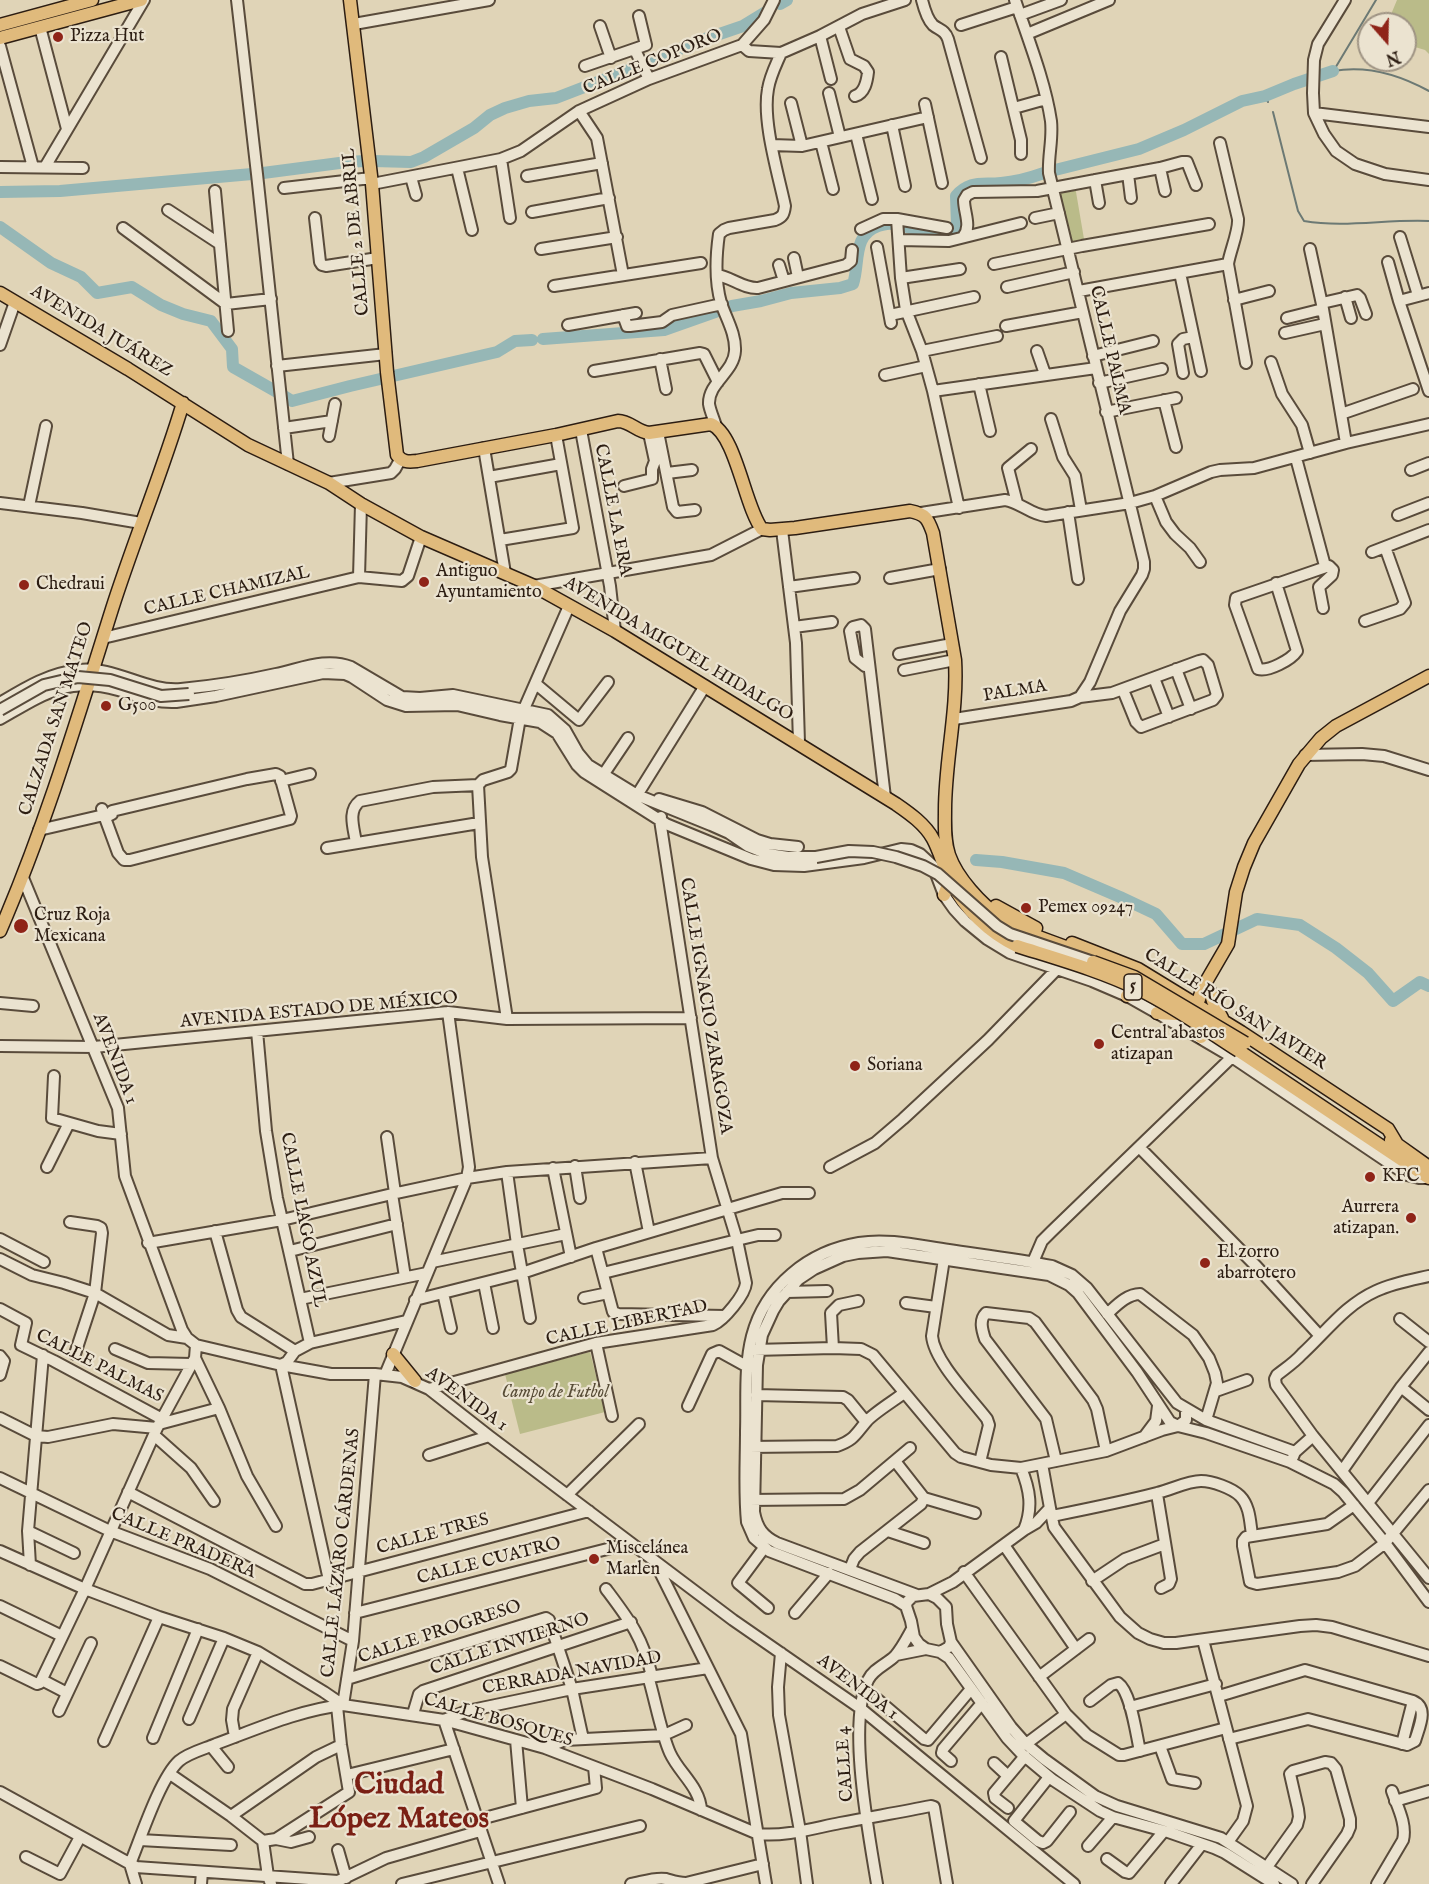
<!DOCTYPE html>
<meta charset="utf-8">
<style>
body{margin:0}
#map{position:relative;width:1429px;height:1884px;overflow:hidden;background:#e0d4b7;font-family:"IM FELL English",serif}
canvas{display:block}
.north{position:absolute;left:1357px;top:12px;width:60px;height:60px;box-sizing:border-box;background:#ebe3d0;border:2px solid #9f9484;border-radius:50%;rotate:160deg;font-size:16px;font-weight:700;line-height:24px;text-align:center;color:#2c1d12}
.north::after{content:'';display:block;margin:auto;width:21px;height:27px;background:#8f2418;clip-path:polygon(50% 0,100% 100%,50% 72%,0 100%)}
</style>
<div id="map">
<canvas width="1429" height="1884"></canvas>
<div class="north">N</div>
</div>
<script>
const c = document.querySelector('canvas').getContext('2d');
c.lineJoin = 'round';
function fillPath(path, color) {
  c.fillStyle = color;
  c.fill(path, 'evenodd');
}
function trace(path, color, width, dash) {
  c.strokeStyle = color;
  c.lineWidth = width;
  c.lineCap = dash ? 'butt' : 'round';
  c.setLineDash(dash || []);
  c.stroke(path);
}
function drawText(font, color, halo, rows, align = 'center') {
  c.font = font + ' "IM FELL English",serif';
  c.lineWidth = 4.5;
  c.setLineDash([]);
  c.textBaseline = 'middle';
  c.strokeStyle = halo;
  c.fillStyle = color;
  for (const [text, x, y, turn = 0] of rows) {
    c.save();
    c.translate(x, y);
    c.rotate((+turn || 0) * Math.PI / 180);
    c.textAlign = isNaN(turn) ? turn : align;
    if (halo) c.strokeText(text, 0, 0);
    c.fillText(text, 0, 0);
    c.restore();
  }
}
fillPath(new Path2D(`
 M1397,0H1429V54L1425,50L1405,44V24H1387Z
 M1075,186L1084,239L1070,242L1056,189Z
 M590,1352L605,1412L520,1434L505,1374Z`), '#babb89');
trace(new Path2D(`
 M1334,70L1376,0
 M1333,71C1366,65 1400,75 1429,91
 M1265,96L1268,102
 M1273,112L1298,211L1304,221C1345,228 1387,219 1429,221`), '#6c7974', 2);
trace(new Path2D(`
 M780,4L787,0
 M649,62L699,41L743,26L766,12
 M373,161L411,162L424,157L474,128L490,115L505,108L529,101L556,98L639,66
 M1055,170L1139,149L1184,130L1242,101L1265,96L1294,84L1333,71
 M263,173L347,162L365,161
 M0,192L60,191L252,174
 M903,226L935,234L953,233L957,225L956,196C970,180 982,185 1001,183C1015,182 1030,178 1044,173
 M0,227L51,263L81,277L97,293L132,287L161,305L183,314L211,321L232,349L233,367L277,392
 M543,339L664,330L732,306L761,301L791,293L840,288L853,284C860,264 852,235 878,226C884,225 887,223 892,224
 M284,396L292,401L350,386L497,352L515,341L532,340
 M976,860L1002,862L1064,873L1120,897L1156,914L1182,944H1204L1257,919L1300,925L1336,948L1368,973L1393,1001L1420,982L1429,986`), '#96b7b6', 12);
const minor = new Path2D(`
 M237,0L257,174L288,464
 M922,0C924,8 927,19 933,25C939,30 945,30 948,39L981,158
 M1015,0C1028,39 1045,81 1051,121C1053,139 1048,156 1049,173L1144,562V569L1142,575L1120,611L1090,682L1080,697
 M1345,0L1318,44L1314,60L1313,93L1314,113L1324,134L1336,151L1355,164L1385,174L1429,180
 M1020,15L1061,0
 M354,24L489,0
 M961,25L1017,7
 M600,26L611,58
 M40,27L67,129
 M839,27L850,59L864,66L868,72C867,81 865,93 855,96
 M1027,34L1109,0
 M820,36L831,79
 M742,45L749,51L781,53L820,36L862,14L905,0
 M0,46L33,167
 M635,50L649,79
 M1001,57L1021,140V154
 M585,66L646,45L639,16
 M829,93L840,137
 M791,103L802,146
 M925,104L942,183
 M1014,108L1046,99
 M579,111L597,138L623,275
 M1314,113L1429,127
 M892,125L905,186
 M856,134L872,199
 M821,142L833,189
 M1220,143L1238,219C1239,231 1230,251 1228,264L1246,363
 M772,145L802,146L928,117
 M501,159L510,218
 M0,167L83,168
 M45,167L144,0
 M457,168L472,230
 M1160,168L1165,191
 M1128,174L1131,198
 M527,176L602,163
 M411,177L416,195
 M1095,180L1099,203
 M372,184L501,159L521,151L579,111L649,79L742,45L764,20L774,0
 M284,188L371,178
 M215,191L228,331
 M168,210L220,244
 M532,212L609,198
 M315,218L320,262L322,265L326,266L378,258
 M1035,218L1059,213
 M897,219L901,278L906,310L922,351L933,391L959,508
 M123,228L226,304
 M861,229L883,219H897L947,228
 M963,237C972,226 964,213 964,200L967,195L973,192L1037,191L1160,168L1182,162H1187L1196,185
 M1400,237L1418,295
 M899,240L949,241L1021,223
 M877,247L891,323
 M541,249L617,237
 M1310,249L1323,309L1346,443
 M794,258L798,277
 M1388,262L1399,301L1429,391
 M994,264L1082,246L1209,224
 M779,265L784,281
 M1180,273L1201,371
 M717,275C731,277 744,289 758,288L846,265L851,261L852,250
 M901,278L960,269
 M554,286L701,263
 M1007,287L1074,272
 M1079,291L1228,264
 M1345,297L1351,318
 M1234,300L1269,291
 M1399,301L1429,293
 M1322,303L1357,295L1360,298L1366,314
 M226,304L271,299
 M623,315L627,326H630L662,322L672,315L722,304
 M890,315L974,297
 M1287,318L1323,309
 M568,325L636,313
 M1006,326L1083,312
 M1285,333L1325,324
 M0,345L15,302
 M922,351L997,336
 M1037,351L1045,374
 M1093,356L1153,341
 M660,359L666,389
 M1271,362L1282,394L1302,425L1310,453
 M277,366L386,354
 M594,371L700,353L704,354L718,382
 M1183,373L1178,344L1183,339L1193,337
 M885,375L926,366
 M1099,383L1162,369
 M979,384L990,431
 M933,391L1096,368
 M1164,400L1176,447
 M1106,412L1176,398
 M1341,414L1413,389
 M1051,419L1063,457L1075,476L1081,510
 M716,426C714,419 710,411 709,404C708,383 734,372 735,351C736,334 726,318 721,303C715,282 716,255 719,234L724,230L729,228L775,220C783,217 784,214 785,206C778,173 762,121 768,89C770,76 776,65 781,53
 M284,428L332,421
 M581,430L610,586L615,631
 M658,432L673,507L677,512L695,510
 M329,436L335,404
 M484,448L505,573
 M1296,458L1325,566
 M1411,470L1429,463
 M667,473L692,470
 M489,477L561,464
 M329,483L391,473L395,469L400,460
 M624,486L652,479V469L655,461L649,433
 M1155,496L1166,522L1175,534L1190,548L1200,562
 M0,503L82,513L141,523
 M1017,503L1008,468L1031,449
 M29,506L46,426
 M1068,512L1078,579
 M921,513L1005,500C1020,502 1031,515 1046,516L1130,503L1155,496L1211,472L1220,470L1254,468L1346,443L1429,424
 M1398,515L1429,503
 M782,530L796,643L799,743
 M500,540L573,528L556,435
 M1372,552L1429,530
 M359,577L361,504
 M890,578L940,569
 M1276,583L1297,651C1291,660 1268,672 1258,669L1235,605L1236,598L1329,566L1333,570L1332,575L1319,587L1323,608
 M534,586L711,555L762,529
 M789,587L854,578
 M1365,621L1400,609L1405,603L1385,547
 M794,627L832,622
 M103,638L359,577L402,581L408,576L421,537
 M899,654L952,644
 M869,665L865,666L855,658L850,631L853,627L861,625L865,629L885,797
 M1176,669L1191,709
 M904,670L955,660
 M1154,678L1169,717
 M536,684L579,720L608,682
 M0,703C25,688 49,673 79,670C116,666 145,692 181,689C213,686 245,681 276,674C301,669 326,657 351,667L402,697L420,698L453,695L548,715L565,730L578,753L588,765L637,795L711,825L729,833L748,846L768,854L788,857H816
 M0,719C42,695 67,676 118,690C139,696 153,703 176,702L216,696L323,673L345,674L352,677L387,700L406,706L457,705L500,715L540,722L557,733L577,765L584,772L666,824L751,859L774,865L804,866L864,858L901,849L911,850L920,854L933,866L944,895L954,909L965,921L987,939L1010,953L1092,981L1127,996L1157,1013L1232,1057L1407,1175L1419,1178H1428
 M954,719L1071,701L1080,697L1112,693L1199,661L1203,660L1208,665L1217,695L1213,700L1141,727L1136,722L1123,690
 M1305,755L1362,754L1384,756L1429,770
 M281,781L310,774
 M599,781L628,738
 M478,785L482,857L507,1019
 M478,785L483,780L508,772L511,769L520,718L569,606
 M659,799L702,812L757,840L770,844L798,847
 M634,800L705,686
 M39,830L104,815L108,816L112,814V811L247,779L276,774L280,776L291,816L290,819L130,860H124L118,853L104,815L102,809
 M356,843C354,828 347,811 360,801L433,787L478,785
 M327,848L479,823
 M23,878L118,1108L125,1176L182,1330L187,1338L196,1345L281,1365L331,1374H375L402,1377L429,1389L489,1436L733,1620L860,1708L1074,1884
 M0,1003L33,1006
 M257,1031L266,1131L277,1198L310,1343
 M0,1046L94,1047L448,1012L507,1019L691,1018
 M54,1076L52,1118L98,1131L121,1134
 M387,1137L395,1193
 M1139,1147L1257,1267L1320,1336
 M635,1162L649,1232
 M575,1166L580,1198
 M47,1167L69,1123
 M830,1167L875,1143L903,1119L988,1040L1057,969
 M553,1168L571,1257
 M507,1172L517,1244L530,1318
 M392,1194L405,1277
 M70,1222L97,1226L101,1228L102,1233L95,1293L75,1354
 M215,1231L237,1310L241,1317L295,1351
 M0,1239L44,1262
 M148,1243L282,1220L392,1194L467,1178L507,1172L712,1158
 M596,1248L613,1312L618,1314L725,1316
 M290,1251L397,1224
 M0,1259L32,1275L64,1283L95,1293L168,1335L187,1338
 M944,1259L932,1336C934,1361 971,1398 987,1419L989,1425L980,1462
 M432,1262L566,1234
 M1033,1262L1042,1241L1051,1232L1232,1057
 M603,1273L737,1240L758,1235H775
 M1429,1276C1411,1280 1393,1283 1376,1291C1345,1305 1326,1332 1302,1354C1295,1362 1286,1368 1277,1375L1275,1379L1276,1385L1313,1436L1429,1578
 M484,1283L493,1328
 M787,1292L827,1291
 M443,1293L451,1328
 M584,1298L608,1293
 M300,1299L427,1273
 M415,1300L522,1273L596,1248L782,1193H809
 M906,1303L936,1307
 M0,1309L26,1323L21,1345L54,1361L162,1419
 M1107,1314C1116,1306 1127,1294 1140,1294L1193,1335L1209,1358L1215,1373L1217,1383L1206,1420
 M1400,1319L1429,1342
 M596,1343L612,1416
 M833,1348L831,1313L839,1305L858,1301
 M115,1349L148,1363L191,1364
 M754,1350L833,1348L861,1349L873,1355L955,1453L961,1457L991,1465L1021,1468L1106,1451L1162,1430L1178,1426L1186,1420V1410
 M0,1356L4,1361L0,1375
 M195,1358L219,1408L247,1476L276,1526
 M385,1375L467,1178L469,1167L448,1012
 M1401,1387L1429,1410
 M429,1389L596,1343L713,1325C724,1320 745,1295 746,1283L737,1240L712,1158L660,820L661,817
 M1216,1391L1247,1380
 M756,1395L843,1397L848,1400L866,1422
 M688,1406L712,1354L719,1351L748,1367
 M0,1418L36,1436L48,1437L113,1424L157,1428
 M159,1424L219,1408
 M154,1435L191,1468L214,1501
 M1144,1437L1156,1421L1158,1406
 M749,1447L837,1446C854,1440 855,1435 866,1422C872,1414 895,1400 904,1393
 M429,1455L489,1436
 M1293,1457L1295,1452L1313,1436
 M895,1461L924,1498
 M1056,1461L1046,1419L985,1339C982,1330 979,1320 986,1313L1029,1318L1035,1322L1093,1400L1097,1409L1106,1451
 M1021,1468C1030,1490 1033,1508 1024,1530L1036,1523L1050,1508L1042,1464
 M1342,1471L1401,1387L1429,1352
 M0,1478L110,1531L210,1569L353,1641
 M128,1492L305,1584H312L589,1511
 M1157,1494L1171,1579L1169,1584L1161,1588
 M567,1495L639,1424
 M924,1498L975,1513
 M749,1500L844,1499L860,1490L910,1448
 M1368,1503L1429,1425
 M1354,1505L1327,1524L1246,1537L1243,1541V1546L1250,1582L1257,1584L1338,1572L1355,1566L1385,1543L1429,1490
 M1050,1508L1054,1527L1120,1617L1138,1633L1150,1639L1164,1643H1176L1300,1626L1316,1625L1332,1627L1429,1656
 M1052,1516C1087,1509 1122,1502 1157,1493C1171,1490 1187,1481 1201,1481C1212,1481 1232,1488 1240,1496C1250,1506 1250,1522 1252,1535
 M28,1531L74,1553
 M888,1531L924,1543
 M1004,1545L1076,1649
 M764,1548L738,1583L768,1608
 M0,1551L85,1589L159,1617L224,1638L258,1652L324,1692L343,1705L444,1720L545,1748L652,1789L758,1834C785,1837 814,1828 840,1823C871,1817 901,1812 931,1806L934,1807L947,1884
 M655,1562L741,1734L766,1884
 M30,1565L28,1531L43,1355
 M850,1569L854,1559L860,1552L921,1504L924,1498
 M964,1572L1066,1714L1087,1735L1119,1755H1124L1226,1728
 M329,1580L281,1365L287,1362L295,1351L310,1343L406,1321
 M1092,1581L1125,1559L1165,1544
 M606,1589C630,1621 642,1636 652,1676
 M929,1594L953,1582L1024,1530
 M917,1595L777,1543C763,1536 757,1528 754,1512L757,1365L762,1335L773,1311L779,1301L799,1279L814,1269L843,1256L858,1253L887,1251L1049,1275L1069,1285L1078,1293L1137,1372L1170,1422L1178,1426L1206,1433L1290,1462L1334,1484L1343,1492L1385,1543L1429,1602
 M0,1606L62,1636
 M906,1606L895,1599L769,1551L754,1538L747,1522C744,1492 746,1461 746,1431C747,1400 744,1367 752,1336C765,1286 809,1251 859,1243C888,1238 920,1246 949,1250C983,1255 1018,1259 1052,1266L1072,1275L1087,1288L1177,1403L1206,1420L1295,1452
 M355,1613L631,1543
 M795,1613L829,1573
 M1203,1640L1247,1806L1243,1821L1228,1842
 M951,1642L1011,1727L1026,1744L1044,1759L1095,1796L1117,1806L1221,1838L1292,1884
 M940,1652L949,1647L951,1642L947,1624L946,1607L937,1598L929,1594L913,1596L907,1602L906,1606L911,1621L914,1637L919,1644L926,1649L940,1652L949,1658L1007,1738L1022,1754L1053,1780L1100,1811L1113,1817L1168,1832L1214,1848L1225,1853L1274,1884
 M781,1653L778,1687L779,1715L800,1831L807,1884
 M896,1655L926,1649
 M0,1666L37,1684L40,1683L85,1589L157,1428L195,1358L196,1345
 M648,1676C655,1699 661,1733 670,1753C679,1773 700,1787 701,1810
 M1039,1677L1089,1639
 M347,1679L546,1618L549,1620L572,1689L583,1739
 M42,1680L67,1693
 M1219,1696L1305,1670L1413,1701C1429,1708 1419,1727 1415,1741L1407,1745L1308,1719L1229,1739
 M877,1699L924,1739L928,1740L971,1689
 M1090,1701L1111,1685L1118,1683C1131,1692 1136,1734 1140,1751
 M343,1705L353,1641L375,1374
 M1130,1707L1216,1684
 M59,1711L91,1643
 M413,1714L419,1694L423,1691L631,1622
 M189,1719L224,1638
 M235,1737L232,1720L233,1709L258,1652
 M153,1738L198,1629
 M516,1740L522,1808
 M104,1741L159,1617
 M1026,1744L1066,1714
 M1402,1744L1413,1701
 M211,1746L228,1767
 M1160,1746L1172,1779L1195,1783
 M545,1748L565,1740L664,1735L686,1725
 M951,1761L942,1753L943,1749L982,1703
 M994,1763L1008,1776
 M170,1774L231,1816L263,1841
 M347,1775L454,1749
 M1049,1777L1014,1821L1038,1841L1043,1843L1047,1841L1070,1812
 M0,1792L136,1867L338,1881L386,1858L480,1831
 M1395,1801L1429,1791
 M1008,1808L995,1798L994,1793L1025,1756
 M231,1816L316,1757L341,1745
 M477,1820L596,1788L594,1767
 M276,1839L291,1842L309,1837
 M140,1840L231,1845
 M263,1841L276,1839L349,1792L341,1745L337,1706
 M263,1841L268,1876L271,1884
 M1088,1846L1113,1817
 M338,1850L346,1878
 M26,1857L60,1874L80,1837
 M1107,1859L1125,1872L1129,1873L1164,1831
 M130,1864C140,1840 160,1778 179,1761C188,1753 204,1749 216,1744C257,1729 299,1710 343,1705
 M130,1864L136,1884
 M1267,1867L1297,1825L1299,1817L1298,1809L1290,1774L1293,1771L1325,1762L1331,1763L1336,1769L1350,1819V1827L1347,1834L1312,1884
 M201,1884L202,1872
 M402,1884L640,1826
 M499,1884L444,1720L467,1711L572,1689L708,1668
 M631,1884C642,1882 655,1877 666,1879C673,1881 678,1883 686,1883L763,1864
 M877,1884C869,1835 847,1723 868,1680C873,1669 887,1664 895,1656C902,1648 907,1638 912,1629
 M1171,1884L1202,1844
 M1377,1884L1403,1840C1407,1824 1397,1806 1392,1791`);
const major = new Path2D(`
 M350,0L372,184L387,372L397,455C402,462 408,462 417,461L556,435L618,421C630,421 637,432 649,433L711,424C736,434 745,508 762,529L770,530L795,528L910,511C926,514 928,519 933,533L955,660C958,711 945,760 945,810C945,825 944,840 949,855C957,878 981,904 1001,918C1024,935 1054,941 1080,953
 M0,25L92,0
 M0,38L141,0
 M0,293L128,369L248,445L329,483L361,504L421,537L534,586L615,631L896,804C909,813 925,824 933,839C940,852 944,868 951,882C965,909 989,933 1017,946
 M944,895L950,880
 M996,906L1036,928
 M0,931C45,827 78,717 112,609C134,540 162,473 183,403
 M1072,943L1138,969L1241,1032L1388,1129L1397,1144
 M1210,991L1213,1001L1222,1018
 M1127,996L1140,992L1143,984
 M1157,1013L1176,1014L1186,1011
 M1201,1037L1195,1022V1011L1203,987L1228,944L1236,892L1244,867L1254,843L1299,764L1321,738L1336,726L1429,676
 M1239,1051L1429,1178
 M1391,1140L1429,1167
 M393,1354L415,1381`);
trace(minor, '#594b3b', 14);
trace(major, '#2c1d12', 15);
trace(minor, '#ebe3d0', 10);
trace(major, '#e0ba7c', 12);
const minorBridge = new Path2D(`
 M0,710L44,685L78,677L110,680L161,696L189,694
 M816,857L849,851L873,852L896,857L923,866L938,874L997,926L1010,934L1093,962`);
const majorBridge = new Path2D(`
 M1017,946C1058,959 1101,971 1140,990C1175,1007 1206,1030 1239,1051
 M1093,962L1134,977L1245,1043`);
trace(minorBridge, '#594b3b', 14, []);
trace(majorBridge, '#2c1d12', 15, []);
trace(minorBridge, '#ebe3d0', 10);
trace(majorBridge, '#e0ba7c', 12);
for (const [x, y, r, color] of [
 [58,37,6,"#8f2418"],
 [424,582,6,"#8f2418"],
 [24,585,6,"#8f2418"],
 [106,706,6,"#8f2418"],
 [1026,908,6,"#8f2418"],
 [21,926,8,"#8f2418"],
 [1099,1044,6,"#8f2418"],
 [855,1066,6,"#8f2418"],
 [1370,1177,6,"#8f2418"],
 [1411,1218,6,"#8f2418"],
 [1205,1263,6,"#8f2418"],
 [594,1559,6,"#8f2418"]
]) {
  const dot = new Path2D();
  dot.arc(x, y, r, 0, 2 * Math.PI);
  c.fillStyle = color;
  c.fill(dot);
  trace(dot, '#ebe3d0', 2);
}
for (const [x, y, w] of [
 [1133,987,18]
]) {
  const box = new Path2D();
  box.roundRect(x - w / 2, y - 13, w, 26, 4.5);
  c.fillStyle = '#ebe3d0';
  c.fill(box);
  trace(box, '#2c1d12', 1.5);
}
drawText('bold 16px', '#2c1d12', null, [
 ["5",1133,987]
]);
drawText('18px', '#2c1d12', '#ebe3d0', [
 ["Pizza Hut",70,37],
 ["Antiguo",436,572],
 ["Ayuntamiento",436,593],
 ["Chedraui",36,585],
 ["G500",118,706],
 ["Pemex 09247",1038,908],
 ["Cruz Roja",34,916],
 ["Mexicana",34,937],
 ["Central abastos",1111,1034],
 ["atizapan",1111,1055],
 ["Soriana",867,1066],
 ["KFC",1382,1177],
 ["Aurrera",1399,1208,"right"],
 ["atizapan.",1399,1229,"right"],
 ["El zorro",1217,1253],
 ["abarrotero",1217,1274],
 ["Miscelánea",606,1549],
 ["Marlen",606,1570]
], 'left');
drawText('18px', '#2c1d12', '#ebe3d0', [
 ["CALLE COPORO",653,63,-22],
 ["CALLE 2 DE ABRIL",357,232,-95],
 ["AVENIDA JUÁREZ",101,332,31],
 ["CALLE PALMA",1109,350,77],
 ["CALLE LA ERA",612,510,79],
 ["CALLE CHAMIZAL",227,592,-13],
 ["AVENIDA MIGUEL HIDALGO",678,650,31],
 ["PALMA",1015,692,-9],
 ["CALZADA SAN MATEO",57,719,-72],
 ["CALLE IGNACIO ZARAGOZA",705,1006,81],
 ["CALLE RÍO SAN JAVIER",1235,1010,32],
 ["AVENIDA ESTADO DE MÉXICO",319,1011,-5],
 ["AVENIDA 1",114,1059,69],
 ["CALLE LAGO AZUL",302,1220,79],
 ["CALLE LIBERTAD",627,1324,-12],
 ["CALLE PALMAS",99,1367,27],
 ["AVENIDA 1",466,1400,36],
 ["CALLE TRES",433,1535,-15],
 ["CALLE PRADERA",183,1544,23],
 ["CALLE LÁZARO CÁRDENAS",342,1553,-84],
 ["CALLE CUATRO",489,1562,-14],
 ["CALLE PROGRESO",440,1633,-18],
 ["CALLE INVIERNO",510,1645,-18],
 ["CERRADA NAVIDAD",572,1674,-10],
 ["AVENIDA 1",857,1688,37],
 ["CALLE BOSQUES",498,1721,16],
 ["CALLE 4",846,1764,-94]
]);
drawText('italic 18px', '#574c36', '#ebe3d0', [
 ["Campo de Futbol",555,1393]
]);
drawText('bold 30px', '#7a1f14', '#ebe3d0', [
 ["Ciudad",399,1787],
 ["López Mateos",399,1821]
]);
</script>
